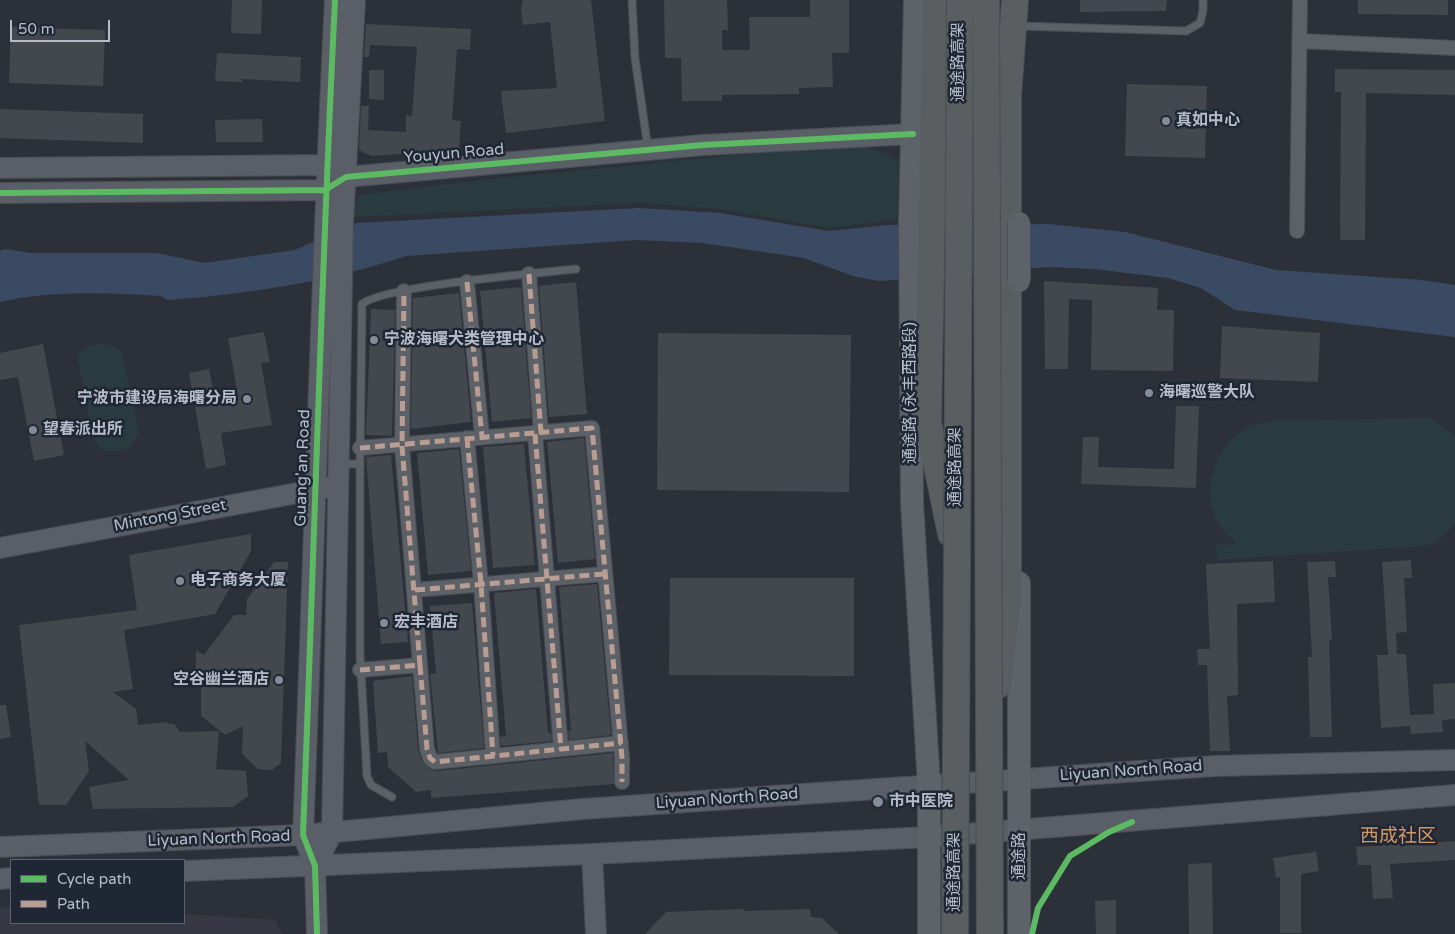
<!DOCTYPE html>
<meta charset="utf-8">
<style>
body{margin:0}
#map{position:relative;width:1455px;height:934px;overflow:hidden;background:#2c3139;font-family:"Varela Round",sans-serif}
canvas{display:block}
.legend{position:absolute;left:10px;top:859px;width:175px;height:65px;box-sizing:border-box;background:#1f2734;border:1px solid #5b6370;margin:0;padding:6px 9px;list-style:none;font-size:15px;color:#b6bdc9}
.legend li{display:flex;align-items:center;gap:10px;height:25px}
.legend b{width:25px;border:1px solid #5b6370}
.scale{position:absolute;left:10px;top:20px;width:100px;height:22px;box-sizing:border-box;border:2px solid #b6bdc9;border-top:0;padding-left:6px;font-size:15px;line-height:18px;white-space:nowrap;color:#b6bdc9;-webkit-text-stroke:4px #1f2734;paint-order:stroke}
</style>
<div id="map">
<canvas width="1455" height="934"></canvas>
<ul class="legend">
<li><b style="height:6px;background:#5cba63"></b>Cycle path</li>
<li><b style="height:6px;background:#b99d93"></b>Path</li>
</ul>
<div class="scale">50 m</div>
</div>
<script>
const c = document.querySelector('canvas').getContext('2d');
c.lineJoin = 'round';
function fillPath(path, color) {
  c.fillStyle = color;
  c.fill(path, 'evenodd');
}
function trace(path, color, width, dash) {
  c.strokeStyle = color;
  c.lineWidth = width;
  c.lineCap = dash ? 'butt' : 'round';
  c.setLineDash(dash || []);
  c.stroke(path);
}
function drawText(font, color, halo, rows, align = 'center') {
  c.font = font + ' "Varela Round","Noto Sans SC",sans-serif';
  c.lineWidth = 5;
  c.setLineDash([]);
  c.textBaseline = 'middle';
  c.strokeStyle = halo;
  c.fillStyle = color;
  for (const [text, x, y, turn = 0] of rows) {
    c.save();
    c.translate(x, y);
    c.rotate((+turn || 0) * Math.PI / 180);
    c.textAlign = isNaN(turn) ? turn : align;
    if (halo) c.strokeText(text, 0, 0);
    c.fillText(text, 0, 0);
    c.restore();
  }
}
fillPath(new Path2D(`
 M11,907V923H184V914L275,920L282,934H0V909Z`), '#383845');
fillPath(new Path2D(`
 M860,143L899,161L897,219L829,228L721,209L640,203L353,217L352,209L359,195L490,179Z
 M103,344L115,347L122,352L139,433L131,447L120,451H103L94,440L78,360C78,347 92,346 103,344Z
 M1430,418L1455,436V525L1439,540L1427,546L1217,560L1216,545L1236,544C1231,538 1225,534 1220,527C1201,498 1212,449 1242,431C1253,424 1266,422 1279,420Z`), '#293b3f');
fillPath(new Path2D(`
 M639,208L720,213L829,231L888,225L1048,224L1125,232L1276,270L1421,280L1455,285V337L1235,310L1201,288L1168,278L1095,269L1049,267L879,281L853,276L804,258L703,243L636,240L406,256C328,282 249,294 167,300L161,296C107,293 53,290 0,302V251L5,249L31,253H157L204,263L295,250L357,223Z`), '#3b4a63');
fillPath(new Path2D(`
 M232,0H262L261,34L231,33Z
 M523,0H591L605,121L506,133L501,91L557,88L550,22L523,25L521,10Z
 M664,0H727L728,30H722V50H750L749,17H810V0H849V53H832L833,87L799,88V94L722,95V101H682L681,58H665Z
 M1080,0H1167L1166,11L1080,12Z
 M1358,0H1448V15L1358,14Z
 M366,24L471,29L470,50L457,49L452,120L461,121L459,150L372,156L359,150L361,106H369L368,130L406,132V115L412,116L417,47L370,45L369,57H364Z
 M11,27L105,30L103,86L9,83Z
 M217,53L301,57L300,82L242,79V82L215,81Z
 M1335,69L1455,70V95L1366,93L1365,240H1340L1341,92H1335Z
 M369,70H384V100L369,99Z
 M1127,84L1207,86L1205,158L1125,156Z
 M0,109L143,114V143L0,138Z
 M262,119L263,142H216L215,120Z
 M1044,281L1158,288L1157,310H1174L1173,371L1091,370L1092,300L1069,299L1068,369H1045Z
 M576,282L587,414L549,417L539,286Z
 M521,287L531,418L492,422L480,291Z
 M459,293L471,422L411,429L413,298Z
 M371,309L395,310L392,436L366,435Z
 M1222,326L1320,333L1318,382L1220,378Z
 M264,332L270,362L261,363L272,425L221,433L226,465L206,469L189,373L209,369L215,401L238,397L228,338Z
 M658,333L851,335L849,492L657,490Z
 M43,344L64,455L34,461L18,377L0,380V353Z
 M1176,406H1199L1196,488L1081,484L1083,437H1099L1098,467L1174,469Z
 M584,438L595,559L558,563L547,442Z
 M524,444L535,565L493,568L483,447Z
 M459,449L471,571L428,575L417,453Z
 M391,455L408,642L381,644L366,457Z
 M251,534V551L215,614L124,630L133,689L113,692L136,709L138,725L167,722L168,724H174L180,732L219,731L216,769L246,771L248,796L233,807L93,809L89,787L129,780L85,741L89,771L66,805H39L19,625L137,610L129,555Z
 M1411,560L1412,578H1404L1407,632L1396,633L1397,654H1406L1410,715L1434,714L1433,684L1455,683V719L1442,720L1443,732L1411,734L1410,726L1381,728L1377,655H1388L1382,562Z
 M1273,561L1275,602L1237,604L1238,695L1227,696L1230,751H1210L1207,665H1198L1197,649H1210L1206,564Z
 M1335,561L1336,577H1328L1332,640H1329L1332,737H1310L1308,657H1312L1307,562Z
 M274,562H288L281,763L272,770L258,769L242,754L243,726L225,735L201,716V682L196,677V650L204,655L234,615H246L247,599Z
 M670,578H854V676L669,675Z
 M597,584L611,735L569,740L568,731H571L559,587Z
 M536,589L548,733H551L552,741L501,746L500,737L506,736L494,593Z
 M472,603L484,748L438,753L430,674L436,673L430,606Z
 M412,676L418,750L422,761L430,769L436,771L613,753L614,784L431,798V790L416,792L388,767L387,752L378,753L373,681Z
 M0,705H6L11,737L0,739Z
 M1455,841V860L1390,864L1393,898L1373,899L1371,865H1358L1356,847Z
 M1316,852L1319,871L1301,874V933H1280V877L1276,878L1273,858Z
 M1212,863L1213,934H1189L1188,864Z
 M1116,900V934H1096L1095,901Z
 M744,909V911L810,909L811,917L822,918L839,934H645L666,912Z`), '#43474e');
const lane = new Path2D(`
 M632,0L635,58L648,149
 M1019,26L1186,31L1200,23L1203,11V0
 M341,464H360V654L367,776L371,785L392,797
 M360,464L362,304C384,286 539,273 576,269`);
const street = new Path2D(`
 M1299,41L1455,48
 M1297,231L1300,0
 M529,274L541,433
 M467,282L482,437
 M535,434L561,749
 M467,438L481,584L493,756
 M360,448L592,428L622,758V782
 M415,590L604,574
 M420,665L427,749L430,758L435,762L621,743
 M360,670L420,665L402,446L404,291`);
const secondary = new Path2D(`
 M0,168L327,165L338,172
 M0,193L325,190L346,177L703,145L913,134
 M0,548L330,487
 M0,847L303,835L583,809L1214,766L1455,760
 M592,854L596,934
 M315,866L332,833L343,223L355,0
 M184,871L592,854L928,837L1455,795
 M0,879L11,878
 M317,934L315,866L303,835C314,557 321,278 335,0`);
const primary = new Path2D(`
 M915,0L910,223L912,503L929,785V934
 M1019,934V583`);
const highway = new Path2D(`
 M936,0L928,422L951,534
 M998,685L1008,597V96L1015,0`);
trace(lane, '#4a4d54', 9);
trace(street, '#4a4d54', 16);
trace(secondary, '#4a4d54', 22);
trace(primary, '#4a4e56', 24);
trace(highway, '#494d55', 28);
trace(lane, '#5c6067', 7);
trace(street, '#5c6067', 14);
trace(secondary, '#5a5e66', 20);
trace(primary, '#5e6269', 22);
trace(highway, '#5b5e60', 26);
const primaryBridge = new Path2D(`
 M1019,223V281`);
const highwayBridge = new Path2D(`
 M986,0L990,934
 M955,934L960,0`);
trace(primaryBridge, '#4a4e56', 24, []);
trace(highwayBridge, '#494d55', 28, []);
trace(primaryBridge, '#5e6269', 22);
trace(highwayBridge, '#5b5e60', 26);
trace(new Path2D(`
 M529,274L541,433
 M467,282L482,437
 M535,434L561,749
 M467,438L481,584L493,756
 M360,448L592,428L622,758V782
 M415,590L604,574
 M420,665L427,749L430,758L435,762L621,743
 M360,670L420,665L402,446L404,291`), '#b99d93', 5, [10, 5]);
trace(new Path2D(`
 M0,193L325,190L346,177L703,145L913,134
 M317,934L315,866L303,835C314,557 321,278 335,0
 M1032,934L1038,908L1070,856L1109,832L1132,822`), '#5cba63', 6);
for (const [x, y, r, color] of [
 [1166,121,5,"#868c97"],
 [374,340,5,"#868c97"],
 [1149,393,5,"#868c97"],
 [247,399,5,"#868c97"],
 [33,430,5,"#868c97"],
 [180,581,5,"#868c97"],
 [384,623,5,"#868c97"],
 [279,680,5,"#868c97"],
 [878,802,6,"#868c97"]
]) {
  const dot = new Path2D();
  dot.arc(x, y, r, 0, 2 * Math.PI);
  c.fillStyle = color;
  c.fill(dot);
  trace(dot, '#1f2734', 2);
}
drawText('16px', '#b6bdc9', '#1f2734', [
 ["通途路高架",959,62,-90],
 ["Youyun Road",454,154,-5],
 ["通途路 (永丰西路段)",911,393,-90],
 ["通途路高架",956,467,-90],
 ["Guang'an Road",303,468,-88],
 ["Mintong Street",170,516,-11],
 ["Liyuan North Road",1131,771,-4],
 ["Liyuan North Road",727,799,-4],
 ["Liyuan North Road",219,839,-2],
 ["通途路",1020,856,-90],
 ["通途路高架",955,872,-90]
]);
drawText('bold 16px', '#b6bdc9', '#1f2734', [
 ["真如中心",1176,121],
 ["宁波海曙犬类管理中心",384,340],
 ["海曙巡警大队",1159,393],
 ["宁波市建设局海曙分局",237,399,"right"],
 ["望春派出所",43,430],
 ["电子商务大厦",190,581],
 ["宏丰酒店",394,623],
 ["空谷幽兰酒店",269,680,"right"],
 ["市中医院",889,802]
], 'left');
drawText('19px', '#d29968', '#1f2734', [
 ["西成社区",1398,837]
]);
</script>
